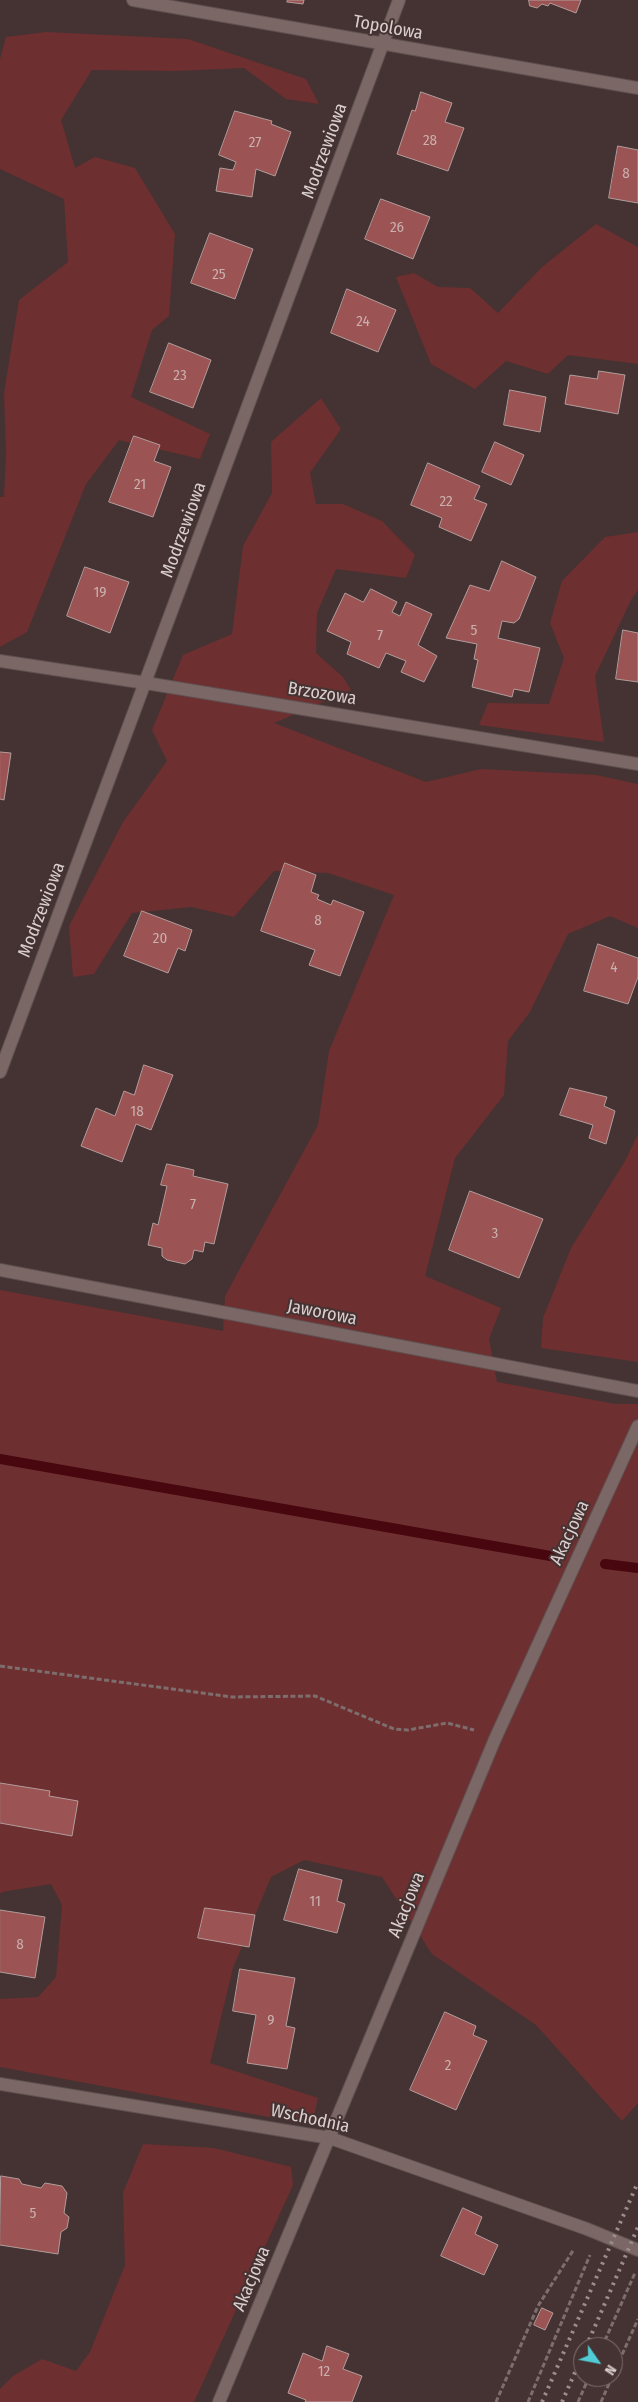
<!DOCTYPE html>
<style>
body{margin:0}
#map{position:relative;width:638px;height:2402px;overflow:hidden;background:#443332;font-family:"Fira Sans Condensed",sans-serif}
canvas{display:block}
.north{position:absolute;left:573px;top:2337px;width:50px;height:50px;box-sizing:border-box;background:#443332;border:1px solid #807170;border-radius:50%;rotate:123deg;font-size:14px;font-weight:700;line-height:20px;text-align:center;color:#dacfce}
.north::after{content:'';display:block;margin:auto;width:18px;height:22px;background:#51ccd4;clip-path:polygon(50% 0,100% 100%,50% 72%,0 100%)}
</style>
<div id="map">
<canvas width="638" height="2402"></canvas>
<div class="north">N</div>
</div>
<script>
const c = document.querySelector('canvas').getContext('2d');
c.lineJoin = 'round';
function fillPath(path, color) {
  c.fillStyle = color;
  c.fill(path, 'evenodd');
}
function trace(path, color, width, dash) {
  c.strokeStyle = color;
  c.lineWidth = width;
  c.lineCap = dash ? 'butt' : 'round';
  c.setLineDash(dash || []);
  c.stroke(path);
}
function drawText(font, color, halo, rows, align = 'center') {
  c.font = font + ' "Fira Sans Condensed",sans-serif';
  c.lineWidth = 4;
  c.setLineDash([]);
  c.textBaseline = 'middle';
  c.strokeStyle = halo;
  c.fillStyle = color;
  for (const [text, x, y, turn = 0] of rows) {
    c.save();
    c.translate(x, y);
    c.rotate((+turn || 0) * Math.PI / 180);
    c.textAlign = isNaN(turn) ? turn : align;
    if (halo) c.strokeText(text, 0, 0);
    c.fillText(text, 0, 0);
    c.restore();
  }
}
fillPath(new Path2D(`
 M46,32L188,39L306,79L319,104L286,99L244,68L176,71L92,70L61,120L75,168L95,157L135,168L175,234L169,316L152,330L131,397L210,434L200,459L119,440L86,484L27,632L0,647V497H4L6,455L4,393L19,300L68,262L64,199L0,169V59L6,37Z
 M596,224L638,247V364L568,355L548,374L506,361L475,389L431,364L396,277L414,273L438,287L470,288L498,313L542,267Z
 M321,398L341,429L310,473L316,504H343L382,521L415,555L406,578L336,569L317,613L316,653L343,677L351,690L274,723L426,782L481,769L596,775L638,784V928L610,916L568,934L530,1012L508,1041L504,1095L455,1158L425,1276L501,1308L489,1339L497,1382L615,1404H638V2103L622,2121L536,2025L432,1954L382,1877L304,1860L271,1877L233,1968L210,2063L318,2098L312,2125L0,2067V1999L38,1997L56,1977L62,1905L51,1884L2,1892L0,1894V1290L223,1331L225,1296L318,1125L329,1051L394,895L328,873L274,871L234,917L192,907L132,913L94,974L73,977L69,926L123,822L167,761L152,730L183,655L232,634L243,546L272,493L271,442Z
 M638,532V590L631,600L595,676L604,742L479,725L488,703L549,704L564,658L550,623L562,581L605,537Z
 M638,1134V1362L541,1348L543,1318L571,1248L625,1161Z
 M143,2144L214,2148L291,2167L293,2185L194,2402H0V2389L13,2376L42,2359L76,2371L90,2352L125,2265L123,2193Z`), '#6e2f30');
trace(new Path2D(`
 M0,1459L556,1557
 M605,1564L638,1568`), '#48060e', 10);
const building = new Path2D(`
 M288,0H304L303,4L287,2Z
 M529,0H581L576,13L550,3L548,6L542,4L537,8L530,6Z
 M421,92L452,103L445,122L464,128L448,171L397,154L412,110L415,111Z
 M235,111L272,121L271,124L291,132L275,176L256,169L252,197L216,191L220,168L233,170L236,162L219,155Z
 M618,146L638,150V203L609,198Z
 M381,199L430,217L413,259L365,239Z
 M210,233L253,249L235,299L191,283Z
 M347,289L396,310L378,352L331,333Z
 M169,343L211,360L193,408L150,392Z
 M599,371L625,375L618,414L565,404L570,375L597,379Z
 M510,390L546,397L540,432L504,425Z
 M134,436L160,445L154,461L171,467L153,517L109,502Z
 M495,442L524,455L511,485L482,472Z
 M428,463L480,486L474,499L487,504L471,541L439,527L442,518L411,505Z
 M502,561L536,577L519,619L514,623L502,621L498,638L540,648L529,692L514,689L512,697L472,687L478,660L474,659L477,644L446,638L470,585L489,591Z
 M85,567L129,582L110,633L67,616Z
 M371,589L397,602L392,612L400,616L406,602L432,614L418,645L437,656L424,682L401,672L406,661L386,653L379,668L347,654L351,642L327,631L345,593L363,602Z
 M623,630L638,633V682L616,679Z
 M0,752L11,753L4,800L0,799Z
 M285,863L316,875L311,892L319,895L317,899L331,905L333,900L364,912L340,976L309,965L315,950L261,931Z
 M142,911L192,930L185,951L178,948L168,973L124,956Z
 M598,944L638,958V977L628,1004L584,991Z
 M144,1065L173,1075L151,1130L136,1124L122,1162L81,1146L96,1108L115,1116L124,1091L134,1095Z
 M570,1088L607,1097L604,1106L615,1111L606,1144L589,1138L593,1125L560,1115Z
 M167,1164L194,1170L193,1176L228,1184L214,1244L205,1242L203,1252L194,1250L192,1259L185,1264L167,1260L162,1256V1248L148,1245L153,1223L158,1225L167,1186L161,1185Z
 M470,1191L543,1219L519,1278L449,1250Z
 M0,1783L50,1791L49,1796L78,1801L72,1836L0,1823Z
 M299,1869L342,1880L337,1901L345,1904L337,1933L284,1920Z
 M205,1908L255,1915L249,1947L198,1938Z
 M0,1910L45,1917L35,1978L0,1972Z
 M240,1969L295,1978L286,2026L295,2028L287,2069L247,2063L256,2015L233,2011Z
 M445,2012L476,2026L473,2035L487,2041L456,2110L410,2090Z
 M1,2176L19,2179L22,2184L41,2188L45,2183L62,2186L67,2193L64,2213L69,2217L67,2228L61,2232L58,2254L0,2245Z
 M463,2208L482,2217L475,2234L498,2245L484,2275L441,2256Z
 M542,2308L553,2313L545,2330L534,2325Z
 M327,2346L349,2354L343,2369L362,2376L352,2402H305L306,2400L288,2393L303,2353L322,2361Z`);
fillPath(building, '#9b5353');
trace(building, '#b29d9c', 1);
const minor = new Path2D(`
 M133,0L638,88
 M0,661L146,683L638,764
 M0,1072L399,0
 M0,1270L638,1391
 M0,2084L330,2138L587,2229L638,2250
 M219,2402L495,1739L638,1426`);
trace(minor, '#5f5050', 14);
trace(new Path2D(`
 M0,1666L232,1697L315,1696L394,1729L408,1730L447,1723L474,1730
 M602,2347L635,2273
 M613,2375L638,2319
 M496,2402L538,2306L574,2249
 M528,2402L590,2255
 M578,2402L589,2377
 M601,2402L612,2377`), '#7d6e6d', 3, [5, 2.5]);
trace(minor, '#7a6766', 12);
trace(new Path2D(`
 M586,2347L638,2227
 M542,2402L638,2182
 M562,2402L583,2354`), '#9b8d8c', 4, [2.5, 5]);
drawText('15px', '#cab0af', null, [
 ["28",430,141],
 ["27",255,143],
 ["8",626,174],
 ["26",397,228],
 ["25",219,275],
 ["24",363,322],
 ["23",180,376],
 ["21",140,485],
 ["22",446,502],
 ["19",100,593],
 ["5",474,631],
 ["7",380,636],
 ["8",318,921],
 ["20",160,939],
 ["4",614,968],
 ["18",137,1112],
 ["7",193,1205],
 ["3",495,1234],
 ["11",315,1902],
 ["8",20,1945],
 ["9",271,2021],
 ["2",448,2066],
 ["5",33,2214],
 ["12",324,2372]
]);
drawText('18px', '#dacfce', '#443332', [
 ["Topolowa",388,28,10],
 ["Modrzewiowa",325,151,-70],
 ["Modrzewiowa",184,530,-70],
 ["Brzozowa",322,694,9],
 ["Modrzewiowa",42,910,-69],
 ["Jaworowa",322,1313,11],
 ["Akacjowa",570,1533,-65],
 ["Akacjowa",407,1905,-68],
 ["Wschodnia",310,2119,12],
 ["Akacjowa",252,2279,-67]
]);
</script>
